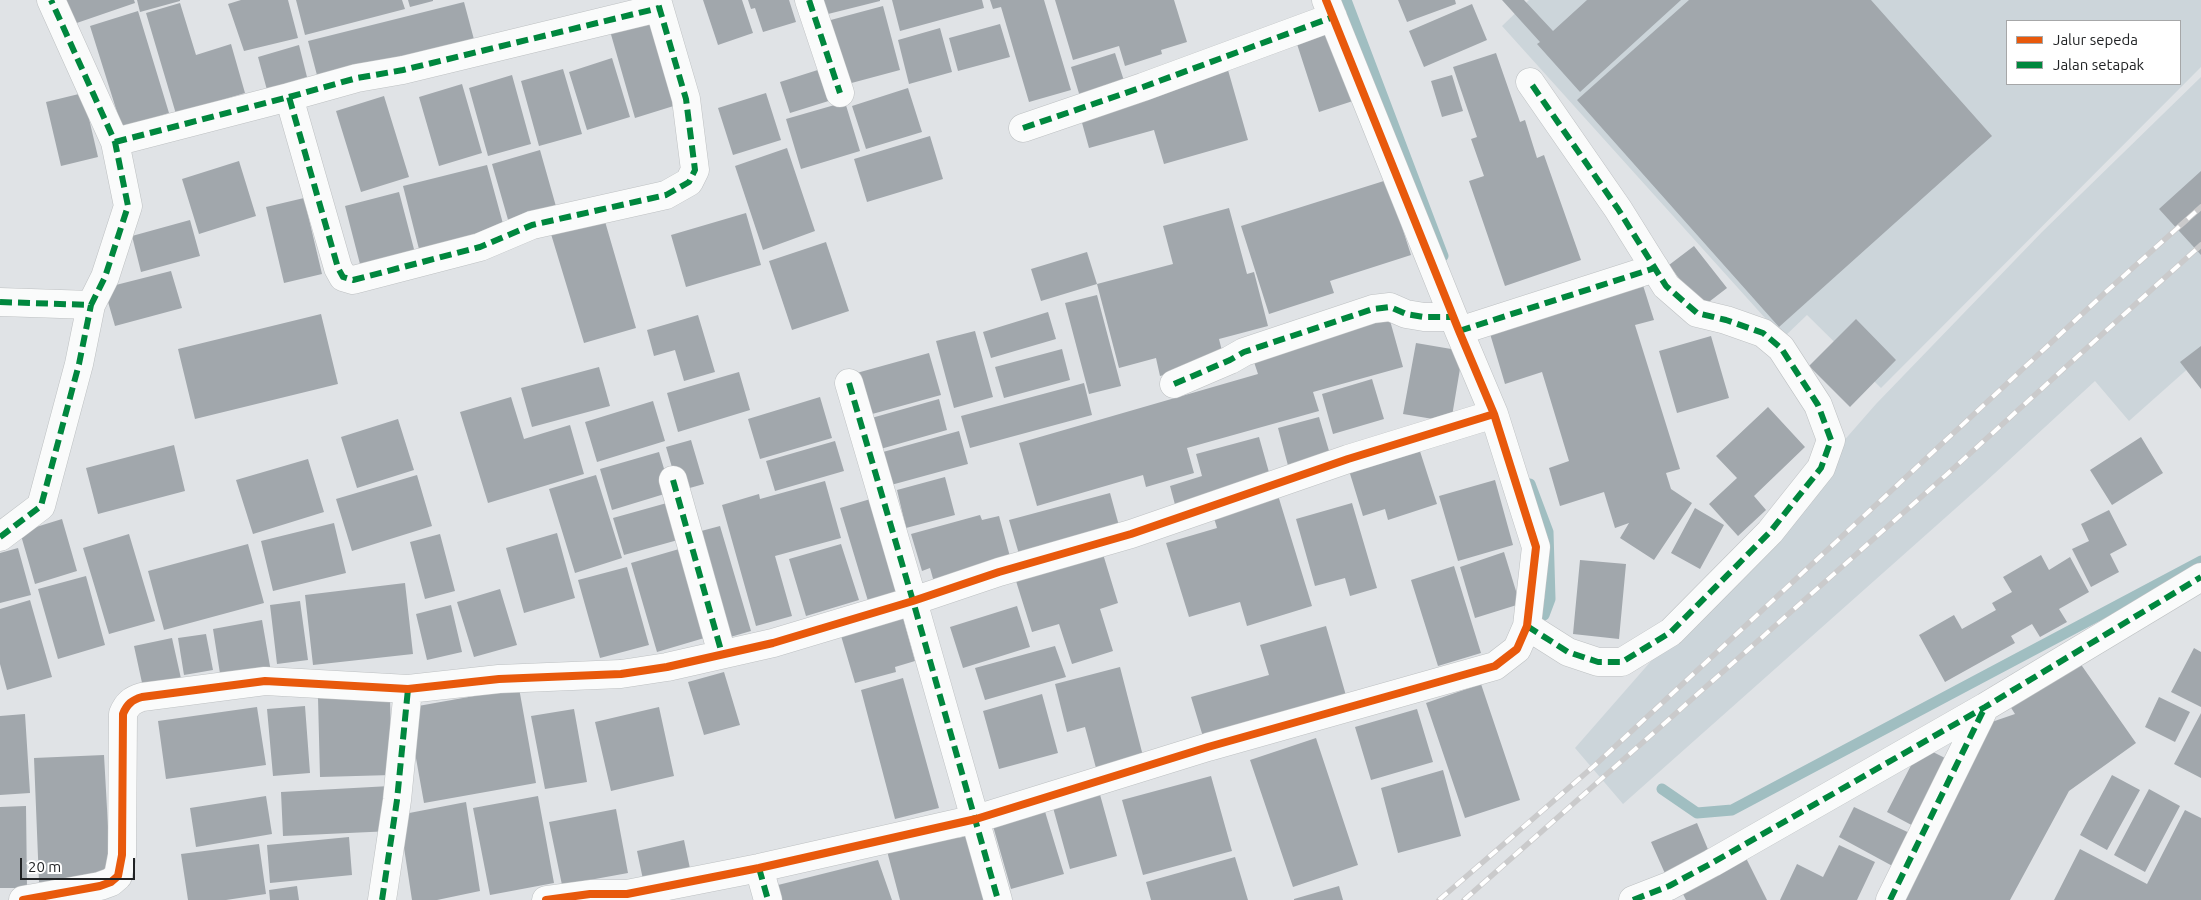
<!DOCTYPE html>
<style>
body{margin:0}
#map{position:relative;width:2201px;height:900px;overflow:hidden;background:#e0e3e6;font-family:Ubuntu,sans-serif}
canvas{display:block}
.legend{position:absolute;left:2006px;top:20px;width:175px;height:65px;box-sizing:border-box;background:#fff;border:1px solid #a6a7a8;margin:0;padding:6px 9px;list-style:none;font-size:15px;color:#212325}
.legend li{display:flex;align-items:center;gap:10px;height:25px}
.legend b{width:25px;border:1px solid #a6a7a8}
.scale{position:absolute;left:20px;top:858px;width:115px;height:22px;box-sizing:border-box;border:2px solid #212325;border-top:0;padding-left:6px;font-size:15px;line-height:18px;white-space:nowrap;color:#212325;-webkit-text-stroke:4px #fff;paint-order:stroke}
</style>
<div id="map">
<canvas width="2201" height="900"></canvas>
<ul class="legend">
<li><b style="height:6px;background:#e8590c"></b>Jalur sepeda</li>
<li><b style="height:6px;background:#00873e"></b>Jalan setapak</li>
</ul>
<div class="scale">20 m</div>
</div>
<script>
const c = document.querySelector('canvas').getContext('2d');
c.lineJoin = 'round';
function fillPath(path, color) {
  c.fillStyle = color;
  c.fill(path, 'evenodd');
}
function trace(path, color, width, dash) {
  c.strokeStyle = color;
  c.lineWidth = width;
  c.lineCap = dash ? 'butt' : 'round';
  c.setLineDash(dash || []);
  c.stroke(path);
}
fillPath(new Path2D(`
 M1529,0H2201V67L1881,388L1807,315L1783,338L1502,26ZM2007,21H2180V84H2007Z
 M2201,77V357L2129,421L2095,381L1982,485L1623,804L1575,748L1876,404L2042,232Z`), '#ccd5da');
trace(new Path2D(`
 M1346,0L1443,256
 M1530,484L1548,532L1550,599L1544,615
 M1662,789L1697,813L1732,810L2201,561`), '#a0bec1', 11);
fillPath(new Path2D(`
 M59,0H134L135,3L68,26Z
 M137,0H180V1L140,12Z
 M241,0H288L298,38L244,51L228,4Z
 M296,0H402L405,9L305,35Z
 M408,0H433V1L410,7Z
 M703,0H742L753,33L718,45Z
 M748,0H789L796,22L763,32L755,8L751,9Z
 M816,0H880V1L820,16Z
 M892,0H982L984,8L900,31Z
 M990,0H1044L1071,90L1029,102L1001,7L993,9Z
 M1055,0H1174L1187,42L1161,50L1162,54L1125,66L1119,46L1073,60Z
 M1398,0H1455L1456,4L1407,22Z
 M1502,0H1524L1553,31L1587,0H1681L1580,92L1537,44L1540,42Z
 M1689,0H1871L1992,136L1779,327L1577,100Z
 M464,2L476,47L318,79L308,41Z
 M180,3L196,55L231,44L245,93L176,114L146,13Z
 M1472,4L1487,40L1424,67L1409,31Z
 M883,6L900,70L844,85L827,21Z
 M138,11L169,113L122,128L90,26Z
 M655,18L680,104L635,118L610,31Z
 M1000,24L1010,57L958,71L949,38Z
 M940,28L952,72L909,84L898,40Z
 M1333,32L1356,100L1319,112L1297,44Z
 M299,45L307,77L267,90L258,57Z
 M1115,53L1126,87L1081,100L1071,67Z
 M1496,53L1520,122L1525,120L1537,158L1544,155L1581,260L1505,286L1469,181L1484,176L1471,139L1477,137L1453,67Z
 M612,58L630,117L587,130L569,72Z
 M824,68L835,99L790,113L780,82Z
 M563,69L582,134L539,146L521,81Z
 M1228,70L1248,140L1164,164L1154,130L1089,148L1079,112Z
 M512,75L531,144L488,156L469,88Z
 M1452,75L1463,111L1442,117L1431,81Z
 M462,84L482,153L439,166L419,97Z
 M908,88L922,132L866,149L852,106Z
 M83,93L98,157L61,166L46,102Z
 M766,93L781,140L733,155L718,108Z
 M384,96L409,177L361,192L336,111Z
 M845,102L860,151L801,169L786,119Z
 M930,136L943,179L867,202L854,159Z
 M787,148L815,231L763,250L735,166Z
 M540,150L559,217L511,230L492,164Z
 M239,161L256,216L199,234L182,179Z
 M487,165L505,231L420,253L403,186Z
 M2201,171V255L2159,209Z
 M1387,180L1411,255L1330,281L1334,293L1269,314L1241,226Z
 M399,192L415,253L361,268L345,206Z
 M304,198L322,274L284,283L266,207Z
 M1229,208L1247,274L1254,272L1268,326L1219,339L1224,359L1160,376L1156,358L1119,368L1097,284L1173,264L1163,226Z
 M746,213L761,265L686,287L671,235Z
 M604,218L636,328L584,343L551,234Z
 M190,220L200,256L141,272L132,236Z
 M826,242L849,311L792,330L769,261Z
 M1694,246L1727,288L1701,308L1669,265Z
 M1087,252L1097,284L1041,301L1031,269Z
 M171,271L182,308L115,326L104,288Z
 M1641,279L1654,320L1635,325L1680,469L1666,473L1671,489L1692,503L1654,560L1620,538L1629,523L1615,528L1604,492L1560,506L1549,468L1569,461L1542,372L1505,384L1488,327Z
 M1097,295L1121,386L1089,394L1065,303Z
 M1048,312L1056,339L991,358L983,332Z
 M321,314L338,384L195,419L178,349Z
 M698,315L715,372L684,381L675,350L654,356L647,330Z
 M1389,317L1403,367L1313,392L1319,411L1187,448L1194,473L1146,487L1143,475L1037,506L1019,443L1258,374L1252,356Z
 M1856,319L1896,360L1850,407L1809,366Z
 M975,331L993,397L954,408L936,341Z
 M1711,336L1729,398L1677,413L1659,351Z
 M1416,343L1463,351L1451,422L1403,414Z
 M2201,346V389L2180,362Z
 M1062,349L1070,380L1004,398L995,367Z
 M929,353L941,395L865,416L853,374Z
 M599,367L610,406L532,427L521,388Z
 M739,372L750,410L678,432L667,393Z
 M1372,379L1384,419L1333,434L1322,394Z
 M1084,383L1092,415L970,448L961,416Z
 M511,397L524,439L570,425L584,474L488,503L460,412Z
 M820,397L832,438L760,459L748,419Z
 M939,399L947,430L877,450L868,419Z
 M653,401L665,441L597,462L585,422Z
 M1768,407L1805,447L1754,496L1766,510L1738,536L1709,504L1737,478L1716,456Z
 M1319,417L1332,461L1290,473L1278,428Z
 M398,419L414,470L357,488L341,437Z
 M959,431L968,464L891,485L883,452Z
 M1259,437L1272,483L1177,512L1170,486L1202,476L1196,454Z
 M2141,437L2163,473L2112,505L2090,470Z
 M691,440L704,484L679,491L666,447Z
 M835,441L844,471L775,491L766,461Z
 M1417,442L1437,504L1388,520L1385,509L1363,516L1347,464Z
 M174,445L185,491L98,514L86,468Z
 M659,452L671,492L612,510L600,469Z
 M308,459L324,512L253,534L236,480Z
 M417,475L432,526L352,551L336,499Z
 M596,475L622,558L575,573L549,489Z
 M945,477L955,515L906,528L897,490Z
 M1495,480L1513,545L1458,561L1439,496Z
 M825,481L841,538L775,556L792,616L756,626L722,505L759,494L760,499Z
 M1277,492L1312,606L1247,626L1240,602L1189,617L1166,543L1217,528L1212,511Z
 M1110,493L1121,533L1021,561L1009,520Z
 M884,495L912,587L868,601L840,508Z
 M674,501L685,538L624,555L613,518Z
 M1352,503L1377,588L1350,596L1345,578L1315,586L1296,519Z
 M1695,508L1724,525L1700,569L1671,553Z
 M2109,510L2127,545L2110,554L2119,572L2091,587L2072,549L2089,541L2081,524Z
 M980,515L982,520L999,516L1012,564L935,586L930,568L922,571L911,534Z
 M62,519L77,571L35,584L20,532Z
 M334,523L346,573L273,591L261,541Z
 M720,526L751,631L720,640L690,534Z
 M557,533L575,598L524,613L506,548Z
 M129,534L155,621L109,634L83,548Z
 M440,534L455,591L425,599L410,542Z
 M248,544L264,603L164,630L148,571Z
 M841,544L859,600L806,616L789,559Z
 M686,547L711,636L657,652L631,563Z
 M18,548L31,595L0,603V553Z
 M1504,552L1520,604L1475,618L1460,567Z
 M1103,554L1118,603L1100,609L1113,651L1072,664L1059,624L1032,632L1016,581Z
 M2041,555L2049,570L2070,557L2089,592L2059,609L2067,622L2040,637L2032,624L2011,636L2015,643L1945,682L1919,635L1954,615L1962,629L1996,610L1992,603L2012,592L2003,577Z
 M1580,560L1626,564L1619,639L1573,634Z
 M1454,566L1481,653L1438,666L1411,580Z
 M627,567L649,645L600,658L578,580Z
 M86,576L105,645L58,659L38,589Z
 M405,583L413,654L313,665L305,595Z
 M500,589L517,645L474,657L457,602Z
 M30,600L52,677L7,690L0,664V609Z
 M300,601L308,660L277,664L270,605Z
 M451,605L462,652L427,660L416,614Z
 M1017,606L1030,647L963,668L950,627Z
 M902,614L915,661L895,667L896,672L855,683L839,629Z
 M262,620L271,672L221,680L213,629Z
 M1326,626L1347,699L1204,740L1191,697L1269,675L1260,645Z
 M206,634L213,670L184,675L178,638Z
 M172,638L182,683L144,692L134,646Z
 M1055,646L1066,677L985,700L975,668Z
 M2194,648L2201,652V707L2171,692Z
 M2075,656L2136,743L2069,791L2010,900H1900L1983,725L2015,714L2008,703Z
 M1120,667L1143,756L1096,768L1085,727L1067,732L1055,684Z
 M724,672L740,725L704,735L688,682Z
 M903,678L939,808L895,819L861,690Z
 M1481,684L1520,800L1465,818L1426,703Z
 M519,688L536,783L424,803L407,708Z
 M1042,694L1058,753L999,769L983,711Z
 M2159,697L2190,712L2175,742L2145,727Z
 M318,698L390,699L392,775L320,777Z
 M305,706L310,773L273,776L267,709Z
 M257,707L266,765L166,779L158,721Z
 M659,707L674,776L611,791L595,722Z
 M574,709L587,782L545,789L531,716Z
 M1417,709L1433,762L1371,780L1355,727Z
 M2201,713V778L2174,764Z
 M25,714L30,793L0,795V716Z
 M1316,738L1358,865L1293,887L1250,760Z
 M1921,746L1953,762L1919,829L1887,812Z
 M104,755L111,880L39,882L34,758Z
 M1443,770L1461,836L1398,853L1381,788Z
 M2112,775L2140,790L2107,850L2080,835Z
 M1211,776L1232,851L1143,875L1122,800Z
 M390,786L392,831L283,836L281,792Z
 M2149,789L2180,806L2145,872L2114,855Z
 M1099,791L1117,856L1070,869L1052,804Z
 M266,796L272,834L196,847L190,808Z
 M538,796L554,883L490,895L473,808Z
 M466,802L480,891L437,900H412L399,815Z
 M1043,805L1064,874L1011,889L991,819Z
 M26,806L27,888H0V807Z
 M1854,807L1916,836L1898,869L1839,837Z
 M616,809L628,873L562,885L549,822Z
 M2185,810L2201,818V900H2054L2080,849L2147,884Z
 M1697,823L1712,859L1667,878L1651,842Z
 M957,833L958,838L974,834L990,898L983,900H900L887,851Z
 M349,837L352,875L270,883L267,845Z
 M684,840L692,878L645,889L637,851Z
 M259,844L266,894L226,900H188L181,854Z
 M1839,845L1875,862L1857,900H1780L1797,864L1823,877Z
 M1744,854L1767,900H1686L1679,886Z
 M1235,857L1248,900H1151L1146,882Z
 M878,860L892,900H770L766,888Z
 M297,886L299,900H270L269,890Z
 M1339,886L1343,900H1294V899Z`), '#a1a7ac');
const minor = new Path2D(`
 M809,0L840,93
 M289,97L357,78L403,70L659,8
 M1023,128L1143,87L1333,17
 M115,142L289,97L338,268L343,277L353,280L480,247L532,225L666,195L689,182L695,170L686,99L657,0
 M0,302L91,305L105,277L128,206L115,142L51,0
 M1459,331L1655,268
 M849,383L913,601L998,900
 M1174,384L1230,360L1244,352L1373,309L1390,307L1406,314L1424,317H1453
 M673,480L722,654
 M0,537L41,506L79,364L91,305
 M1527,626L1568,652L1598,662H1622L1671,632L1770,532L1821,468L1831,440L1818,405L1781,348L1763,333L1726,320L1697,313L1666,286L1618,209L1530,82
 M759,868L768,900
 M23,900L100,886L111,882L118,876L122,855L123,714C127,704 132,700 142,697L265,681L408,689L499,679L621,674L667,667L773,643L913,601L999,572L1131,534L1348,459L1494,414
 M382,900L397,800L408,689
 M546,900L590,894H627L759,868L976,819L1208,747L1495,666L1517,649L1527,626L1536,547L1494,414L1459,331L1326,0
 M1633,900L1669,886L1712,863L1985,707L2201,577
 M1890,900L1985,707`);
trace(minor, '#bdc0c2', 29);
trace(minor, '#fafbfb', 28);
const rail = new Path2D(`
 M1439,900L1594,766L2108,290L2201,207
 M1464,900L1945,476L2201,245`);
trace(rail, '#cacacb', 5.5);
trace(rail, '#fff', 4, [11]);
trace(new Path2D(`
 M809,0L840,93
 M289,97L357,78L403,70L659,8
 M1023,128L1143,87L1333,17
 M115,142L289,97L338,268L343,277L353,280L480,247L532,225L666,195L689,182L695,170L686,99L657,0
 M0,302L91,305L105,277L128,206L115,142L51,0
 M1459,331L1655,268
 M849,383L913,601L998,900
 M1174,384L1230,360L1244,352L1373,309L1390,307L1406,314L1424,317H1453
 M673,480L722,654
 M0,537L41,506L79,364L91,305
 M1527,626L1568,652L1598,662H1622L1671,632L1770,532L1821,468L1831,440L1818,405L1781,348L1763,333L1726,320L1697,313L1666,286L1618,209L1530,82
 M759,868L768,900
 M382,900L397,800L408,689
 M1633,900L1669,886L1712,863L1985,707L2201,577
 M1890,900L1985,707`), '#00873e', 6, [12, 6]);
trace(new Path2D(`
 M23,900L100,886L111,882L118,876L122,855L123,714C127,704 132,700 142,697L265,681L408,689L499,679L621,674L667,667L773,643L913,601L999,572L1131,534L1348,459L1494,414
 M546,900L590,894H627L759,868L976,819L1208,747L1495,666L1517,649L1527,626L1536,547L1494,414L1459,331L1326,0`), '#e8590c', 8);
</script>
